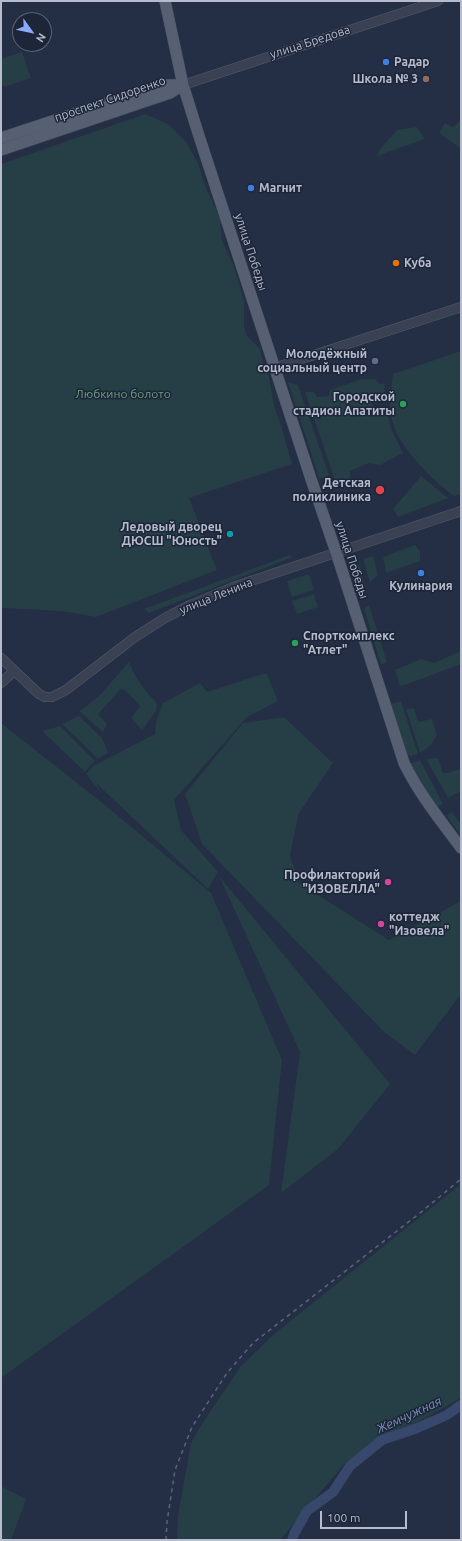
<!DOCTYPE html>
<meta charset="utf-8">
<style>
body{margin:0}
#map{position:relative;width:462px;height:1541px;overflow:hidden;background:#242e44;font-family:Ubuntu,sans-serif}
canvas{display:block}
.frame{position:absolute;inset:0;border:2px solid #b6bccd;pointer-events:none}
.north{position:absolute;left:12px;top:12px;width:40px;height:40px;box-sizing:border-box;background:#1d2639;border:1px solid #5a6274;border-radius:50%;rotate:123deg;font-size:11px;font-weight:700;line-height:16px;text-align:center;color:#b6bccd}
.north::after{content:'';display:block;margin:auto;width:14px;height:18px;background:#89aaff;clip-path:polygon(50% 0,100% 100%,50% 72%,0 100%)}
.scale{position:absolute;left:320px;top:1511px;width:87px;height:18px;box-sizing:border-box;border:2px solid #b6bccd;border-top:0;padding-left:5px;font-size:12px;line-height:14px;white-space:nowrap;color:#b6bccd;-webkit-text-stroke:3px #1d2639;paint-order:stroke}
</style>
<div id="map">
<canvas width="462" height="1541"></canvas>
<div class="frame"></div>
<div class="north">N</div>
<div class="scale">100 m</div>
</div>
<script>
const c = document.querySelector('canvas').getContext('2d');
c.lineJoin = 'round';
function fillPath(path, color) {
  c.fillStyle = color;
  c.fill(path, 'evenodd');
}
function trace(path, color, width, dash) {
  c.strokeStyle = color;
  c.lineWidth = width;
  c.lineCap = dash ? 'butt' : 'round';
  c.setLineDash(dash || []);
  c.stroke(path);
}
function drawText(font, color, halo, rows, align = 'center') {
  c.font = font + ' Ubuntu,sans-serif';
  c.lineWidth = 3;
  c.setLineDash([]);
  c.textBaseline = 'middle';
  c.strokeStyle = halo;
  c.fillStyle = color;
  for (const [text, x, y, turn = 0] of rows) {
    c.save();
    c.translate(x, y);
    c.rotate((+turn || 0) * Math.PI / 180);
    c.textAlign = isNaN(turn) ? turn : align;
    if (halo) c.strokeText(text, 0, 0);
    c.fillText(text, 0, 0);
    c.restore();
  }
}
fillPath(new Path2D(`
 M22,52L31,78L4,87L1,85V59Z
 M145,114L168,124L187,143L198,163L206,188L220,218L222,240L234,267L244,300V326L247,336L260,349L264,366L269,377L274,406L281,425L292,464L189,498L217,570L96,617L61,611L1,608V164Z
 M461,120V152L460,148L439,133L445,123L453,127Z
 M417,127L425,139L377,156L380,149L397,130Z
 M461,351V494L454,496C433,481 398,447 392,420C389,405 391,390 393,374Z
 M362,379H375L380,384L385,383L384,392L373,398L371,403L377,412L386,410L391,429L403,453L380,465L369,463L350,471V481L337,487L305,392H314L317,397L329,396L330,390Z
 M288,382L298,385L329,475L328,478H319Z
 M421,476L448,498L398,517L393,509Z
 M415,545L420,551V561L386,573L383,557Z
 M290,555L293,557L149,613L144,609Z
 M373,556L378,575L370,582L363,559Z
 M359,564L365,586L359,589L354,572V565Z
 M309,574L314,590L292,597L287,581Z
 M314,594L318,607L297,614L292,601Z
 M369,605L387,662L381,665L364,608Z
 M461,651V664L405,685L400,686L395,670L421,659L434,663Z
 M129,662C136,679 145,691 157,703L156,711L142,730L131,718L140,706L126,691L121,689L98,714L107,724L103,732L79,711C99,700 113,679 129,662Z
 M262,674H267L278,701L247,717L174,800L181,830L218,872L208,889L96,783L103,795L86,774L93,766L155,734L156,721L163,703L200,683L207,692Z
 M401,701L418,754L406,757L388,705Z
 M414,708L418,722L432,719L437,735L430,746L420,753L406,709Z
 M79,716L102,738L108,753L98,759L62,724Z
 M284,717L333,763L299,813L290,855L299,883L389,940L461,901V994L415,1055L384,1032L202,844L185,794L243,723Z
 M1,723L105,805L211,893L282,1060L269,1185L1,1378Z
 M60,726L95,761L85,772L42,731Z
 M438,758L443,773H447L461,769V791L448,798L426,759Z
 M420,760L443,804L435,808L409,764Z
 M452,812L461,824V836L446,815Z
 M219,876L390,1084L338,1149L281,1193L300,1052Z
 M461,1184V1398L346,1462L280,1540H177L178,1516L191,1443L203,1422L241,1366L273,1335Z
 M1,1486L26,1499L11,1540H1Z`), '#263e45');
trace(new Path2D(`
 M292,1540L294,1534L307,1511L333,1492L350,1466L382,1440L415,1429L447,1415L461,1405`), '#37486c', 10);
const minor = new Path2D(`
 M183,85L438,1
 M274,368L461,307
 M1,658L39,694L45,697H52L66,690L135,637L165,618L190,605L233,587L461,511
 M1,683L14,671`);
const major = new Path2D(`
 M165,1L183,85L199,136L312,482L336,552L404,763C419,794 441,821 461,848
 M1,138L119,99L167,85H182
 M1,150L170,93L183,85`);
trace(minor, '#545c6e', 10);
trace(major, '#424a5d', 12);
trace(minor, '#394153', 9);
trace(major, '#576073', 11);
trace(new Path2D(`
 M166,1540L167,1522L175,1470L192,1427L227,1373L253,1343L420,1213L461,1179`), '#5a647a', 1.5, [4, 4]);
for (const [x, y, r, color] of [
 [386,62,4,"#3f7fe0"],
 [426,79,4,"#8d6e63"],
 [251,188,4,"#3f7fe0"],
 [396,263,4,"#e8710a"],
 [375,361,4,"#5c6f8a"],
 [403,404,4,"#2e9e5b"],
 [380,490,5,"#e0444e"],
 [230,534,4,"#0f9aa8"],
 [421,573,4,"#3f7fe0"],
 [295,643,4,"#2e9e5b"],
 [388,882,4,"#d1479c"],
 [381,924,4,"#d1479c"]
]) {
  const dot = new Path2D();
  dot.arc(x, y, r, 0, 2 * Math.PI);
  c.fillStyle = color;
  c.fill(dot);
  trace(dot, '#1d2639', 1.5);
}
drawText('12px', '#b6bccd', '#1d2639', [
 ["улица Бредова",310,42,-18],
 ["проспект Сидоренко",110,99,-19],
 ["улица Победы",251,252,72],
 ["улица Победы",352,560,72],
 ["улица Ленина",216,596,-22]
]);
drawText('bold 12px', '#b6bccd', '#1d2639', [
 ["Радар",394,62,"left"],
 ["Школа № 3",418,79],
 ["Магнит",259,188,"left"],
 ["Куба",404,263,"left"],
 ["Молодёжный",367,354],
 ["социальный центр",367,368],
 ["Городской",395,397],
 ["стадион Апатиты",395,411],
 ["Детская",371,483],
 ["поликлиника",371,497],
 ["Ледовый дворец",222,527],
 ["ДЮСШ \"Юность\"",222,541],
 ["Кулинария",421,586,"center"],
 ["Спорткомплекс",303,636,"left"],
 ["\"Атлет\"",303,650,"left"],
 ["Профилакторий",380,875],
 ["\"ИЗОВЕЛЛА\"",380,889],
 ["коттедж",389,917,"left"],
 ["\"Изовела\"",389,931,"left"]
], 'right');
drawText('12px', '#6ba07d', '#1d2639', [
 ["Любкино болото",123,394]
]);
drawText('italic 13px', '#7b8eb7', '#1d2639', [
 ["Жемчужная",409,1415,-25]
]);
</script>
